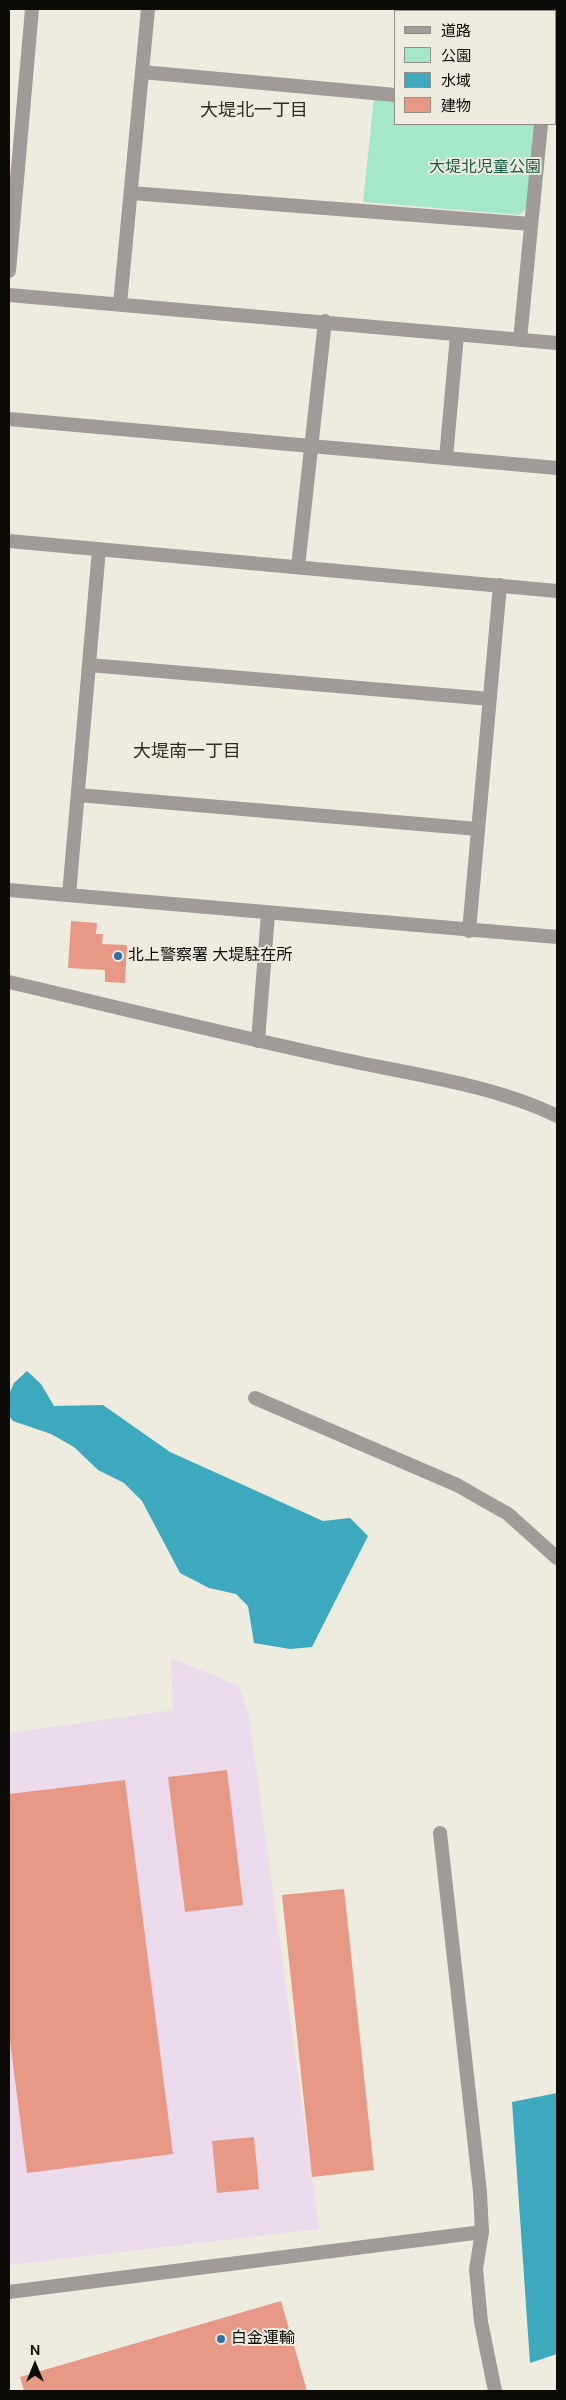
<!DOCTYPE html>
<meta charset="utf-8">
<style>
body{margin:0}
#map{position:relative;width:566px;height:2400px;overflow:hidden;background:#eeebdf;font-family:"DM Sans","Noto Sans JP",sans-serif}
canvas{display:block}
.frame{position:absolute;inset:0;border:10px solid #0c0b08;pointer-events:none}
.legend{position:absolute;left:394px;top:10px;width:162px;height:115px;box-sizing:border-box;background:#eeebdf;border:1px solid #949189;margin:0;padding:6px 9px;list-style:none;font-size:15px;color:#0c0b08}
.legend li{display:flex;align-items:center;gap:10px;height:25px}
.legend b{width:25px;border:1px solid #949189}
.north{position:absolute;left:10px;top:2340px;width:50px;height:50px;-webkit-text-stroke:4px #eeebdf;paint-order:stroke;rotate:0deg;font-size:14px;font-weight:700;line-height:20px;text-align:center;color:#0c0b08}
.north::after{content:'';display:block;margin:auto;width:18px;height:22px;background:#0c0b08;clip-path:polygon(50% 0,100% 100%,50% 72%,0 100%)}
</style>
<div id="map">
<canvas width="566" height="2400"></canvas>
<div class="frame"></div>
<ul class="legend">
<li><b style="height:6px;background:#a09b98"></b>道路</li>
<li><b style="height:14px;background:#a5e8c9"></b>公園</li>
<li><b style="height:14px;background:#3da9be"></b>水域</li>
<li><b style="height:14px;background:#e89985"></b>建物</li>
</ul>
<div class="north">N</div>
</div>
<script>
const c = document.querySelector('canvas').getContext('2d');
c.lineJoin = 'round';
function fillPath(path, color) {
  c.fillStyle = color;
  c.fill(path, 'evenodd');
}
function trace(path, color, width, dash) {
  c.strokeStyle = color;
  c.lineWidth = width;
  c.lineCap = dash ? 'butt' : 'round';
  c.setLineDash(dash || []);
  c.stroke(path);
}
function drawText(font, color, halo, rows, align = 'center') {
  c.font = font + ' "DM Sans","Noto Sans JP",sans-serif';
  c.lineWidth = 4;
  c.setLineDash([]);
  c.textBaseline = 'middle';
  c.strokeStyle = halo;
  c.fillStyle = color;
  for (const [text, x, y, turn = 0] of rows) {
    c.save();
    c.translate(x, y);
    c.rotate((+turn || 0) * Math.PI / 180);
    c.textAlign = isNaN(turn) ? turn : align;
    if (halo) c.strokeText(text, 0, 0);
    c.fillText(text, 0, 0);
    c.restore();
  }
}
fillPath(new Path2D(`
 M171,1658L239,1686L249,1716L319,2229L9,2265V1733L173,1710Z`), '#ecdbed');
fillPath(new Path2D(`
 M374,98L395,100V124H536L526,209L519,215L363,202Z`), '#a5e8c9');
fillPath(new Path2D(`
 M27,1371L41,1384L54,1406L103,1405L170,1452L323,1521L350,1518L368,1536L312,1647L290,1649L254,1643L248,1606L236,1594L209,1588L180,1573L142,1501L124,1483L98,1470L74,1447L51,1434L13,1421L9,1416V1394L14,1383Z
 M557,2093V2354L530,2363L512,2102Z`), '#3da9be');
fillPath(new Path2D(`
 M71,921L97,923L96,934H103L102,944L127,945L125,983L105,982V970L68,968Z
 M227,1770L243,1905L185,1912L168,1777Z
 M125,1780L173,2154L27,2173L9,2033V1794Z
 M344,1889L374,2170L312,2177L282,1895Z
 M254,2137L259,2189L217,2193L212,2141Z
 M281,2301L307,2391H24L20,2377Z`), '#e89985');
trace(new Path2D(`
 M446,458L457,335`), '#a09b98', 14);
trace(new Path2D(`
 M550,11V9
 M142,72L395,95
 M555,109L557,110
 M131,193L531,224
 M9,271L32,9
 M9,295L557,343
 M120,304L148,9
 M520,340L541,124
 M9,541L557,591
 M298,567L325,321
 M89,665L490,699
 M78,795L478,829
 M9,890L557,937
 M69,895L99,549
 M469,931L500,585
 M258,1041L268,914
 M255,1398L457,1485L508,1514L557,1558
 M440,1833L480,2192L482,2232L476,2269L481,2322L495,2391`), '#a09b98', 14);
trace(new Path2D(`
 M9,419L557,468
 M9,982C120,1008 230,1035 341,1059C411,1074 494,1085 557,1116
 M9,2292L482,2232`), '#a09b98', 14);
for (const [x, y, r, color] of [
 [118,956,5,"#2771a4"],
 [221,2339,5,"#2771a4"]
]) {
  const dot = new Path2D();
  dot.arc(x, y, r, 0, 2 * Math.PI);
  c.fillStyle = color;
  c.fill(dot);
  trace(dot, '#eeebdf', 2);
}
drawText('16px', '#195b42', '#eeebdf', [
 ["大堤北児童公園",485,168]
]);
drawText('16px', '#0c0b08', '#eeebdf', [
 ["北上警察署 大堤駐在所",128,956],
 ["白金運輸",231,2339]
], 'left');
drawText('18px', '#302d25', '#eeebdf', [
 ["大堤北一丁目",254,111],
 ["大堤南一丁目",187,752]
]);
</script>
